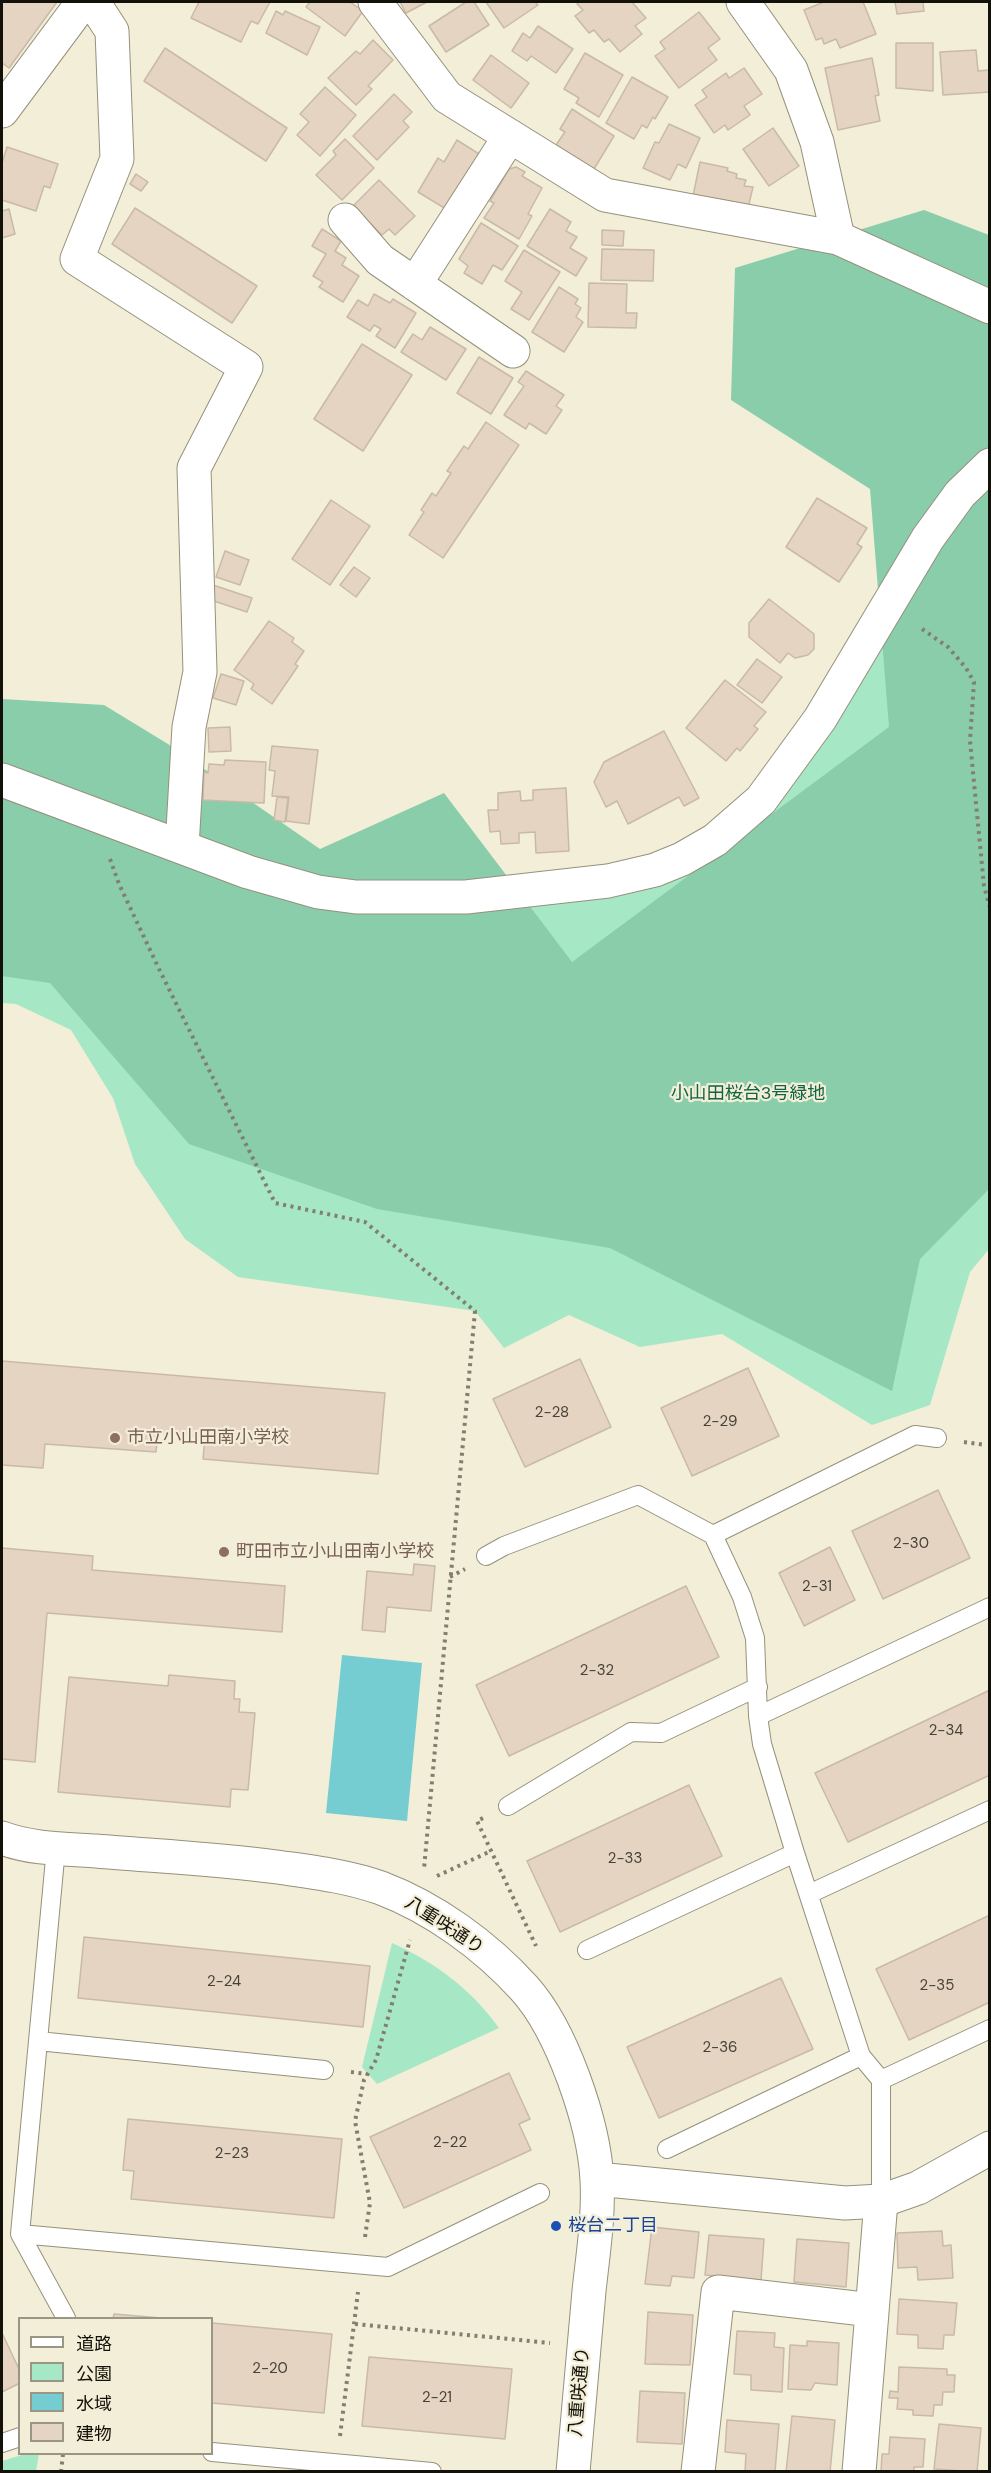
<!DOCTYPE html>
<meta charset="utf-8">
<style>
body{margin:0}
#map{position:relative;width:991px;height:2473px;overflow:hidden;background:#f3eed7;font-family:"DM Sans","Noto Sans JP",sans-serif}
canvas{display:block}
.frame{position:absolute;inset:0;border:3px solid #13120a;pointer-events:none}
.legend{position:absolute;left:18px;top:2317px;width:195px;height:138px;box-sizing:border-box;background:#f3eed7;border:2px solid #999685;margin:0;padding:8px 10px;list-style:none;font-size:18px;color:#13120a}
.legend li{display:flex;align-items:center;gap:12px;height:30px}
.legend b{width:30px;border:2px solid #999685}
</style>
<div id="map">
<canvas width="991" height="2473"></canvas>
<div class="frame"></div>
<ul class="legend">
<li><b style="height:8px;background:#fff"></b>道路</li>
<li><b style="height:16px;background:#a6e7c5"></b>公園</li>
<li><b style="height:16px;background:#75cdd1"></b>水域</li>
<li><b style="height:16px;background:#e4d4c1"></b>建物</li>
</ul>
</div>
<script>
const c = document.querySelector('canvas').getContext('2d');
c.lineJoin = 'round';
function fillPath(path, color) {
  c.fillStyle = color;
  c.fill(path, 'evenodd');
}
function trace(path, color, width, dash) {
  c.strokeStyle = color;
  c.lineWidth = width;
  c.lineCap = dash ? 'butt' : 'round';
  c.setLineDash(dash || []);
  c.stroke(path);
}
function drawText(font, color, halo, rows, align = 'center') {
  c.font = font + ' "DM Sans","Noto Sans JP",sans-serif';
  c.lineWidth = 4.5;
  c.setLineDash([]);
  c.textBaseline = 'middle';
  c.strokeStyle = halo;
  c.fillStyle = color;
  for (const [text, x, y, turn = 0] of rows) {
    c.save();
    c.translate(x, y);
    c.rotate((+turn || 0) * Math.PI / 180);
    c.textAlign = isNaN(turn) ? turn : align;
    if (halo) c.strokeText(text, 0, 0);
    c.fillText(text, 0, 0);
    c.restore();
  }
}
fillPath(new Path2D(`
 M989,465V1249L970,1272L930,1405L872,1425L722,1334L640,1347L569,1315L504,1348L475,1311L238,1277L185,1239L135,1164L113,1098L71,1030L16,1004L2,1003V780L466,897L715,840Z
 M392,1943C435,1962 472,1990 499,2028L377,2084L362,2067Z
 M25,2454H39L36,2471H2V2461Z`), '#a6e7c5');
fillPath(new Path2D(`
 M924,210L989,235V1189L920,1259L892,1391L610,1248L377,1209L189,1144L50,983L2,976V699L104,705L168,744L320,849L444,793L572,962L889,727L870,489L731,400L735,268Z`), '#89cdab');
fillPath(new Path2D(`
 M342,1655L422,1663L407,1821L326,1813Z`), '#75cdd1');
const building = new Path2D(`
 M2,2H57L9,68L2,63Z
 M199,2H270L258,24L251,21L241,42L191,18Z
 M310,2H350L363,11L345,36L306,7Z
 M400,2H427L406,13Z
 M466,2H474L489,25L446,52L429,26Z
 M486,2H535L538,5L504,28Z
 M580,2H632L646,18L635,26L642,34L620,52L609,39L604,42L594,30L589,33L575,16L583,10L577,4Z
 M824,2H863L876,34L840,48L836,39L824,44L822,38L816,40L804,10Z
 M895,2H923L924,11L897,14Z
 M276,11L283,15L285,11L320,27L307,55L266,33Z
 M699,12L720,39L708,48L717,60L679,88L655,56L665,49L660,42Z
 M538,26L573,49L556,73L531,56L527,61L512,51L523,33L530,38Z
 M373,40L393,60L368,86L372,89L356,105L328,78L356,51L360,54Z
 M896,43H933V91L896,88Z
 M165,48L287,128L266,161L144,81Z
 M976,50L978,71L989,70L990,92L943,95L940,52Z
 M585,53L623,75L599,117L576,103L579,98L564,89Z
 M491,55L529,83L511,108L473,80Z
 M872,58L879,95L875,96L880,121L838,130L825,68Z
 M744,68L762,94L744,106L750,115L728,130L725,125L714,133L695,105L707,97L702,90L726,73L729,78Z
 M632,77L668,97L655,119L653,117L647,128L642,125L634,139L606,123Z
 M325,87L356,115L320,156L297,135L309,122L300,114Z
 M394,94L412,112L403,121L409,127L377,160L353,136Z
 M572,109L614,136L594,169L556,145L565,132L560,129Z
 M669,124L700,138L686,168L678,164L670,180L643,168L655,142L659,143Z
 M773,128L799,166L769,186L743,149Z
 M345,139L374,168L342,200L316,175L336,155L333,151Z
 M457,140L479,154L446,209L418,192L438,158L444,162Z
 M7,147L58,164L50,188L44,186L36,211L2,200V163Z
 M700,162L728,168L727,171L737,174L736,178L746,180L744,186L753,187L748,208L693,196Z
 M516,167L525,172L522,176L542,188L528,214L532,216L519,239L484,218L494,203L490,201L509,169Z
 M136,174L148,182L141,191L130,184Z
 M379,180L415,216L395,235L389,229L382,235L353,206Z
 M135,208L257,286L232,323L112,244Z
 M9,209L15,234L2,238V211Z
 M550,209L571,222L566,231L577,237L570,248L587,258L576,276L527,246Z
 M481,223L518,246L502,270L493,265L482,284L464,273L468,266L459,259Z
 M322,229L341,241L335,251L346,258L342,265L359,276L343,302L319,287L323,282L313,276L326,254L312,246Z
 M602,230L624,231L623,246L602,245Z
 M602,249L654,250L653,281L601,280Z
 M524,250L560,272L529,320L511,309L522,292L505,281Z
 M589,283L627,284L626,313H637L636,328L588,327Z
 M559,287L578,299L575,304L581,308L576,317L583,322L564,352L532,332Z
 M374,294L390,303L393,299L416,313L395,348L376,336L381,329L374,325L370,331L347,317L358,300L368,306Z
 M430,327L466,349L446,380L401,352L413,334L422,340Z
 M362,344L412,375L363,451L314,419Z
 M479,357L513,378L491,414L457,393Z
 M526,371L564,395L556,406L562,410L546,434L529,423L526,429L504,415L524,386L518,382Z
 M486,422L519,445L443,558L409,535L424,512L421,510L432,493L436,496L451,473L447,471L464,446L468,449Z
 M817,498L867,528L857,544L862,547L839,582L786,547Z
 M331,500L370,526L330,585L292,559Z
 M225,551L249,560L240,585L216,577Z
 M354,567L370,578L356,597L340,585Z
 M213,585L252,598L247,612L208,599Z
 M769,599L814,634V649L808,655L795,658L788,653L780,663L749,637V623Z
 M269,621L294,638L292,642L304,651L295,664L298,666L272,704L251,689L254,684L234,670Z
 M757,659L782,677L762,703L737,685Z
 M221,674L244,681L236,705L213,698Z
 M725,680L766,712L754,726L758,729L740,751L737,748L726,761L686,728Z
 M230,727L231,751L209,752L208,728Z
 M664,731L699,798L684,806L679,797L628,824L617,801L606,807L594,782L604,762Z
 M272,746L318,750L309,824L286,821L289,797L272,796L275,771L269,770Z
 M225,760L266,762L264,803L203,800L204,772L208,773L209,764L224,765Z
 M566,788L569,851L536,853L535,832L519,833V843L501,844L500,831L490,832L488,810H498V793L520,791L521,801L533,800V790Z
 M277,797L288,798L285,822L274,820Z
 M580,1359L611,1427L525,1467L493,1399Z
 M2,1361L385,1393L378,1474L203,1459L205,1437L158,1433L156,1452L45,1444L43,1468L2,1465Z
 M748,1368L779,1436L692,1476L661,1408Z
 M938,1490L970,1558L883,1599L852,1531Z
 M830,1547L855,1600L804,1626L779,1573Z
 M2,1548L93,1556L92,1570L285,1586L282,1632L47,1613L35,1762L2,1759Z
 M414,1564L435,1566L431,1611L387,1607L385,1632L362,1630L367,1571L413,1575Z
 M686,1586L719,1657L509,1756L476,1685Z
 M169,1675L235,1681L234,1699H240L239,1712L255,1713L248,1790L231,1789L230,1807L58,1792L69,1677L168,1686Z
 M990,1690V1775L848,1842L815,1773Z
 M689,1785L722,1856L560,1932L527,1861Z
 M990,1915V2002L909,2040L876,1969Z
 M84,1937L370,1966L363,2027L78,1998Z
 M781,1978L813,2049L659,2118L627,2047Z
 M509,2073L530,2119L519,2124L531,2150L404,2208L370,2137Z
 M128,2119L342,2139L334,2218L131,2199L134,2171L123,2170Z
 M652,2227L699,2232L694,2278L672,2276L670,2286L645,2284Z
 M942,2231L943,2246L951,2245L953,2278L918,2280L917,2267L898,2268L897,2233Z
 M709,2235L764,2239L761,2280L705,2275Z
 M797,2239L849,2243L846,2287L794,2282Z
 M899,2299L957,2303L954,2335H944L943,2349L918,2348V2335L897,2334Z
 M648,2312L693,2315L690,2365L645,2364Z
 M114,2314L161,2318H113Z
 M212,2323L332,2334L324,2413L212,2403Z
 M737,2331L775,2333L774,2347L784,2348L782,2392L751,2390V2375L734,2374Z
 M2,2333L20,2371V2383L2,2392Z
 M807,2341L839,2343L837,2385L815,2383L811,2390L788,2389L790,2345L807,2346Z
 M369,2357L512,2369L505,2439L362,2426Z
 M899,2367L947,2369V2375H955L954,2392H943L942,2405H934L933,2416L913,2415V2410L897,2409L898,2398H889L890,2391L898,2392Z
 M640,2391L685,2393L682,2444L637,2442Z
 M792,2416L835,2420L830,2472H786Z
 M727,2420L779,2424L775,2472H745L746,2454L725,2452Z
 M939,2424L981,2428L977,2472L934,2469Z
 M890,2437L925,2439L923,2467H914V2472H881L882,2454H889Z`);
fillPath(building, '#e4d4c1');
trace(building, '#c9baa8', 1.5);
const lane = new Path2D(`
 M713,1535L915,1435L937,1438
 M486,1556L504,1546L638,1495L713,1535L742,1597L755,1638L758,1716L762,1744L795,1853L861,2056L881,2080V2201
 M758,1716L990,1607
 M508,1806L631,1732L661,1733L758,1687
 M56,1848L20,2234L66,2318
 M809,1894L990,1810
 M587,1950L795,1853
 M38,2041L324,2070
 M881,2080L990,2029
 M667,2149L861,2056
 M20,2234L388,2267L540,2193
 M2,2443L20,2437
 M212,2452L432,2472`);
const street = new Path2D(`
 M93,2L112,31L117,159L77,259L246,367L194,468L200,672L189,727L182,847
 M375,2L447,97L605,195L838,238L990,307
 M743,2L791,70L817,142L838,238
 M2,111L83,2
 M345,220L380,260L513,351
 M415,284L510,136
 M2,780L248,872L318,892L356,897H466L608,881L655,870L682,859L715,840L761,800L820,719L928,538L960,494L990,465
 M698,2472L718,2292L872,2310
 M859,2472L881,2201`);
const secondary = new Path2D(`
 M2,1838C31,1849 65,1849 96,1851C156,1856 217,1859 277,1867C312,1872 347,1876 381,1888C434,1908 486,1946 524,1988C562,2030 594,2123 597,2180C599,2216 593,2254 589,2291C584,2351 578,2411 573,2472
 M597,2179L845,2203L881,2201L918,2188L990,2148`);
trace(lane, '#95917c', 20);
trace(street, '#95917c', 35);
trace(secondary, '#95917c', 35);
trace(new Path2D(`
 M922,629L948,647L966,668L974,682L970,741L984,886L990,908
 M110,859L119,884L159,969L275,1203L365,1222L475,1311L424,1869
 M964,1442L986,1445
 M450,1577L465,1569
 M483,1818L477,1821L536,1946
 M437,1876L491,1851
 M351,2072L367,2074
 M365,2237L370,2203L355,2121L364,2080L376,2060L410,1940
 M355,2324L550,2343
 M340,2436L358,2292
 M61,2472L63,2454`), '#827f70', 4, [3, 4.5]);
trace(lane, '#fff', 18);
trace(street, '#fff', 33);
trace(secondary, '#fff', 33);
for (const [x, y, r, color] of [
 [115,1438,6,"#8d6e63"],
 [224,1552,6,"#8d6e63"],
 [556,2226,6,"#1a4fb4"]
]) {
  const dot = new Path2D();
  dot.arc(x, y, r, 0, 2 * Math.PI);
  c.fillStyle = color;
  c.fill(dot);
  trace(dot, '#f3eed7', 2);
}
drawText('15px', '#474238', null, [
 ["2-28",552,1413],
 ["2-29",720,1422],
 ["2-30",911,1544],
 ["2-31",817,1587],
 ["2-32",597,1671],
 ["2-34",946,1731],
 ["2-33",625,1859],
 ["2-24",224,1982],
 ["2-35",937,1986],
 ["2-36",720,2048],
 ["2-22",450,2143],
 ["2-23",232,2154],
 ["2-20",270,2369],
 ["2-21",437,2398]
]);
drawText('18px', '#126444', '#f3eed7', [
 ["小山田桜台3号緑地",748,1094]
]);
drawText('18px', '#785e54', '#f3eed7', [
 ["市立小山田南小学校",127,1438],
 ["町田市立小山田南小学校",236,1552]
], 'left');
drawText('18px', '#13120a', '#f3eed7', [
 ["八重咲通り",444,1926,33],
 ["八重咲通り",580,2392,-85]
]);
drawText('18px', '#164399', '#f3eed7', [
 ["桜台二丁目",568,2226]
], 'left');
</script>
